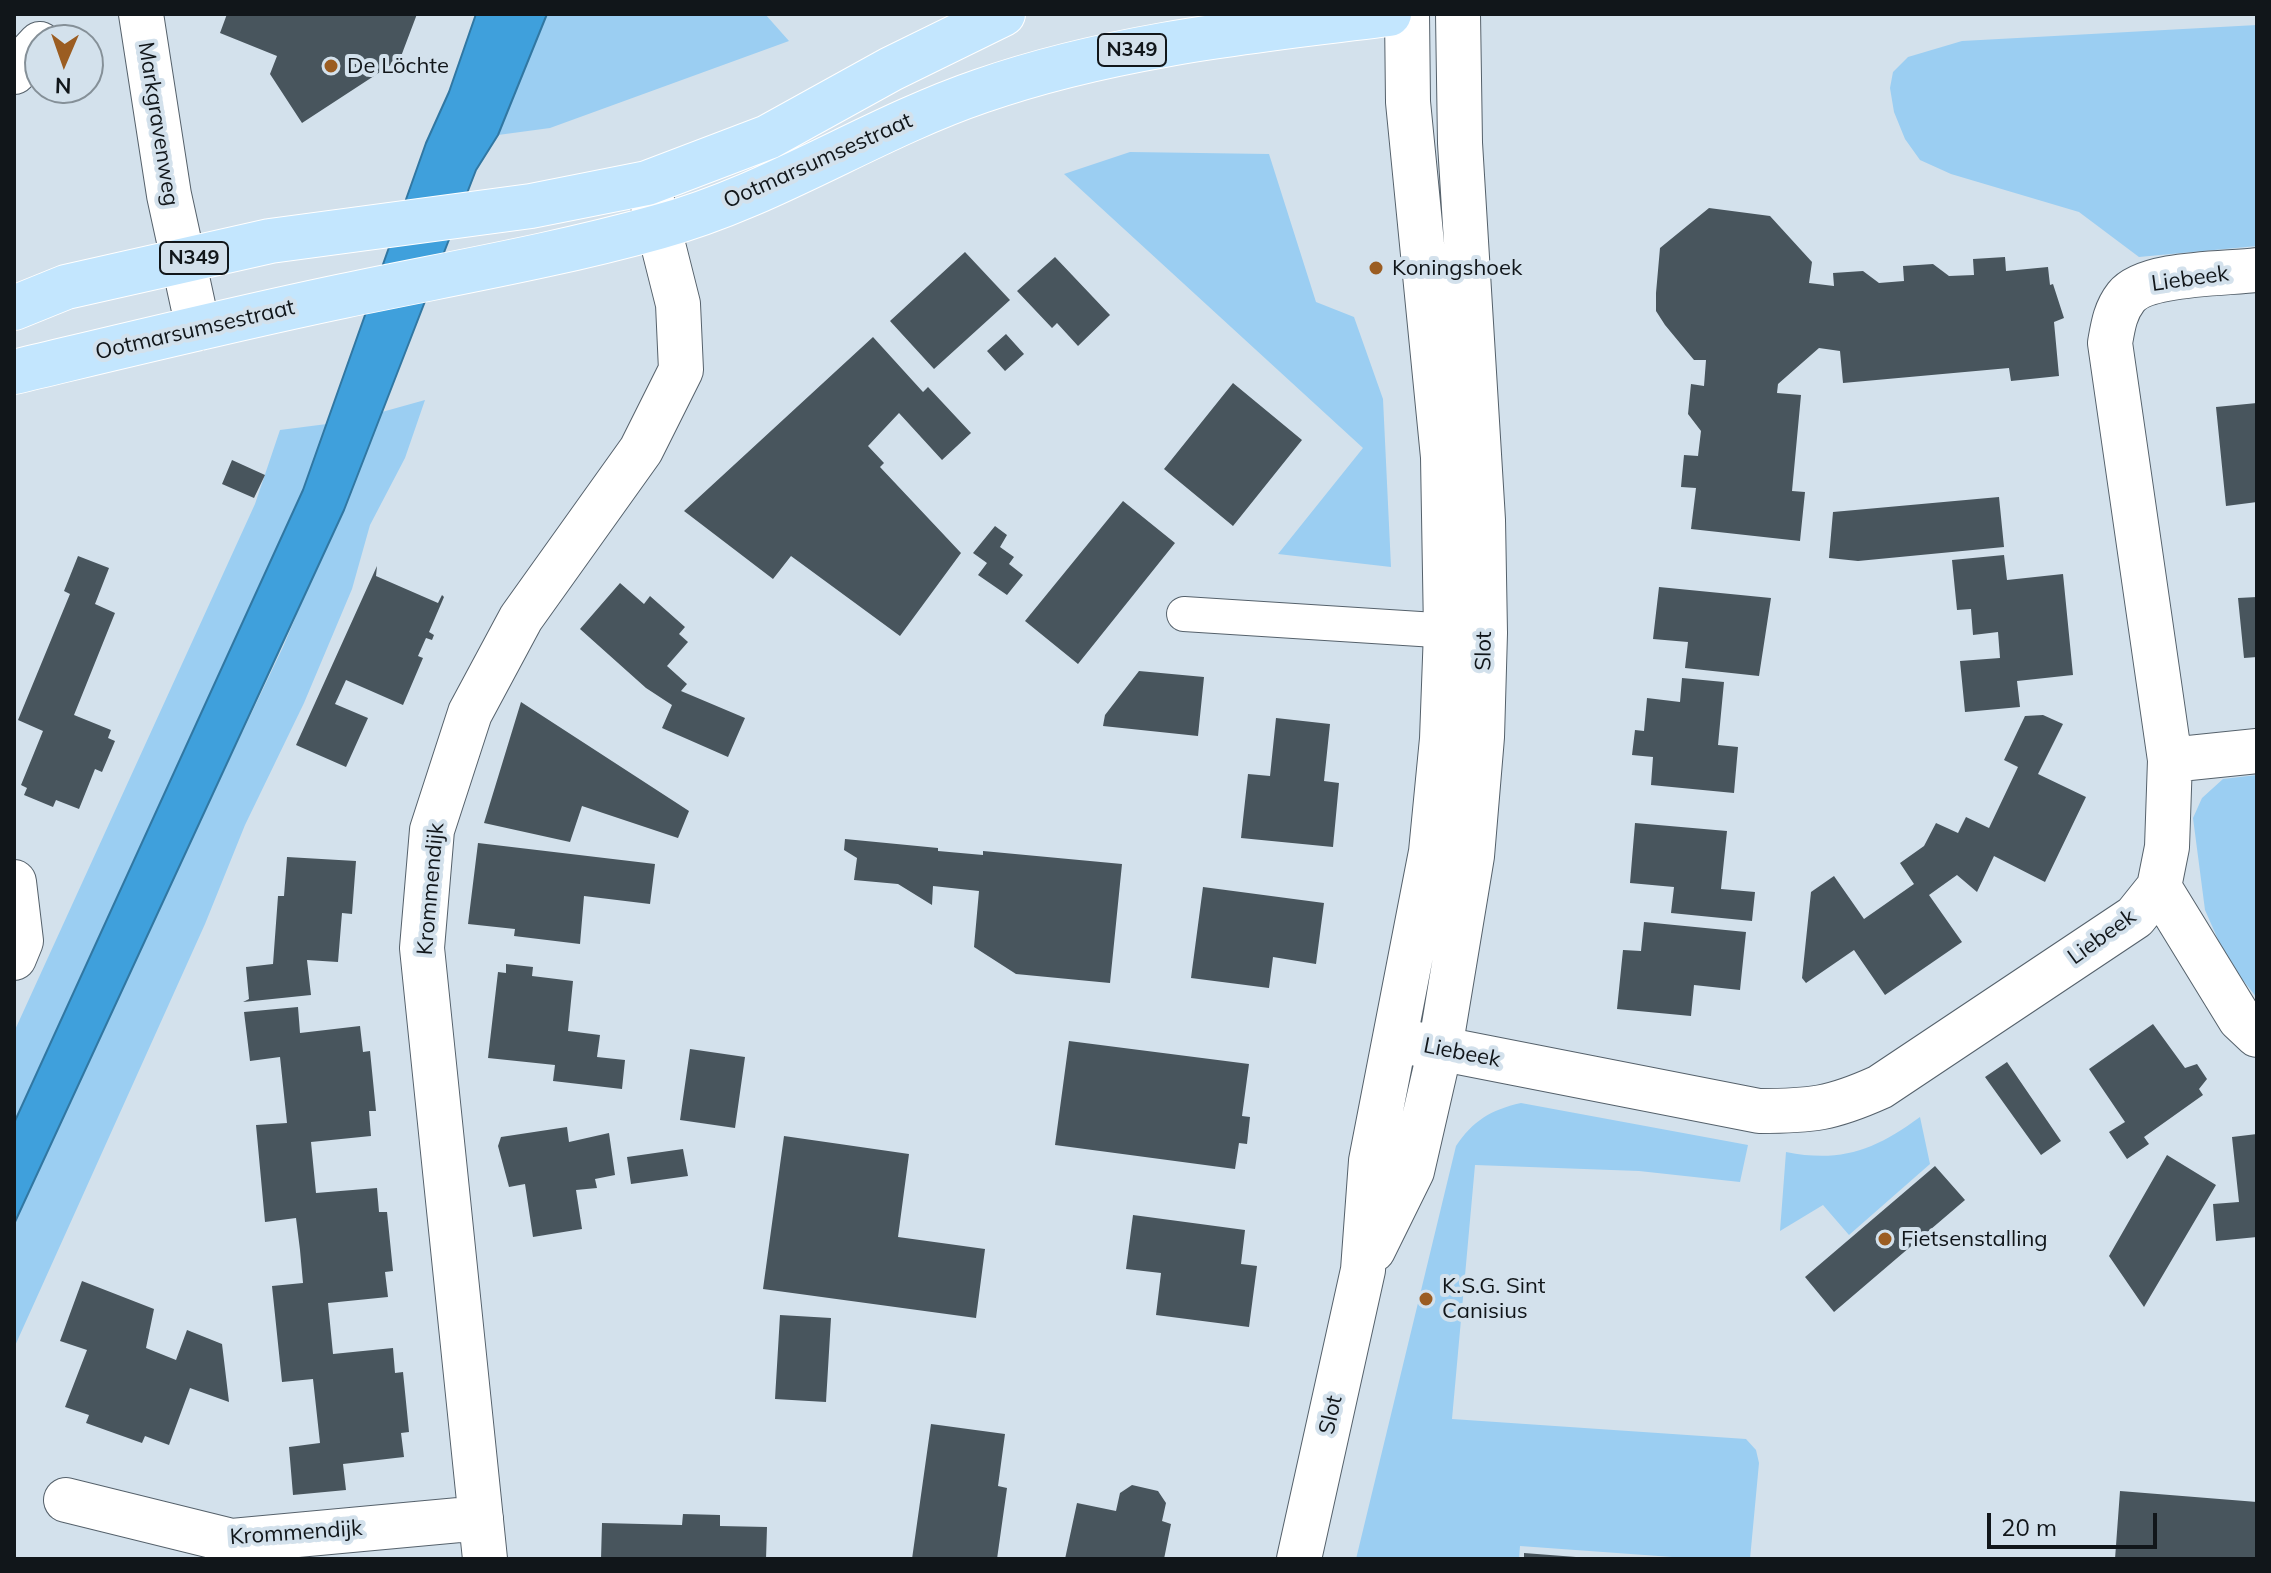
<!DOCTYPE html>
<meta charset="utf-8">
<style>
body{margin:0}
#map{position:relative;width:2271px;height:1573px;overflow:hidden;background:#d3e1ec;font-family:Mulish,sans-serif}
canvas{display:block}
.frame{position:absolute;inset:0;border:16px solid #11161a;pointer-events:none}
.north{position:absolute;left:24px;top:24px;width:80px;height:80px;box-sizing:border-box;background:#d3e1ec;border:2px solid #859098;border-radius:50%;rotate:182deg;font-size:22px;font-weight:700;line-height:32px;text-align:center;color:#11161a}
.north::after{content:'';display:block;margin:auto;width:28px;height:36px;background:#9b5d22;clip-path:polygon(50% 0,100% 100%,50% 72%,0 100%)}
.scale{position:absolute;left:1987px;top:1513px;width:170px;height:36px;box-sizing:border-box;border:4px solid #11161a;border-top:0;padding-left:10px;font-size:24px;line-height:28px;white-space:nowrap;color:#11161a;-webkit-text-stroke:6px #d3e1ec;paint-order:stroke}
</style>
<div id="map">
<canvas width="2271" height="1573"></canvas>
<div class="frame"></div>
<div class="north">N</div>
<div class="scale">20 m</div>
</div>
<script>
const c = document.querySelector('canvas').getContext('2d');
c.lineJoin = 'round';
function fillPath(path, color) {
  c.fillStyle = color;
  c.fill(path, 'evenodd');
}
function trace(path, color, width, dash) {
  c.strokeStyle = color;
  c.lineWidth = width;
  c.lineCap = dash ? 'butt' : 'round';
  c.setLineDash(dash || []);
  c.stroke(path);
}
function drawText(font, color, halo, rows, align = 'center') {
  c.font = font + ' Mulish,sans-serif';
  c.lineWidth = 8;
  c.setLineDash([]);
  c.textBaseline = 'middle';
  c.strokeStyle = halo;
  c.fillStyle = color;
  for (const [text, x, y, turn = 0] of rows) {
    c.save();
    c.translate(x, y);
    c.rotate((+turn || 0) * Math.PI / 180);
    c.textAlign = isNaN(turn) ? turn : align;
    if (halo) c.strokeText(text, 0, 0);
    c.fillText(text, 0, 0);
    c.restore();
  }
}
fillPath(new Path2D(`
 M547,14H765L789,41L550,128L498,135Z
 M2257,25V246L2139,257L2079,212L1951,174L1920,160L1905,139L1894,112L1890,88L1893,72L1908,57L1962,41Z
 M1130,152L1269,154L1316,302L1354,317L1383,399L1391,567L1278,554L1363,448L1064,174Z
 M425,400L405,458L370,525L352,589L304,703L245,825L205,924L14,1348V1224L138,951L283,647L382,412Z
 M327,424L303,490L14,1123V1032L255,504L280,430Z
 M2257,775V998L2227,960L2205,910L2193,818L2202,798L2223,779Z
 M1521,1103L1748,1145L1740,1182L1639,1171L1475,1165L1452,1419L1746,1439L1756,1450L1759,1463L1750,1559H1700L1520,1546L1519,1559H1356L1456,1146C1473,1121 1490,1110 1521,1103Z
 M1920,1117L1930,1164L1849,1235L1823,1205L1780,1231L1786,1152C1841,1163 1875,1150 1920,1117Z`), '#9bcef2');
const water = new Path2D(`
 M476,14H547L498,135L476,170L344,510L14,1224V1123L303,490L426,143L449,92Z`);
fillPath(water, '#3fa0dc');
trace(water, '#3177a2', 2);
fillPath(new Path2D(`
 M227,14H417L400,59L302,123L270,74L277,56L220,33Z
 M1709,208L1770,216L1812,262L1809,283L1834,286L1833,273L1863,271L1879,283L1904,281L1903,266L1933,264L1949,276L1974,275L1973,259L2005,257L2006,271L2048,267L2050,285L2053,284L2064,318L2054,322L2059,376L2011,381L2009,368L1843,383L1840,351L1819,348L1778,384L1777,393L1801,395L1792,491L1805,492L1800,541L1691,529L1696,488L1681,487L1684,455L1698,456L1701,431L1688,414L1691,384L1704,386L1706,360H1694L1665,325L1656,311V293L1660,248Z
 M965,252L1010,300L934,369L890,321Z
 M1055,257L1110,315L1078,346L1057,323L1052,328L1017,291Z
 M1006,334L1024,354L1005,371L987,351Z
 M873,337L923,392L928,387L971,433L942,460L899,413L868,446L884,463L880,467L961,553L900,636L791,556L773,579L684,511Z
 M1233,383L1302,440L1233,526L1164,469Z
 M2257,403V502L2226,506L2216,407Z
 M232,460L265,475L254,498L222,484Z
 M1999,497L2004,547L1858,561L1829,558L1833,512Z
 M1123,501L1175,543L1078,664L1025,621Z
 M995,526L1007,535L1000,547L1014,557L1009,564L1023,575L1007,595L978,575L987,563L973,553Z
 M2004,555L2007,580L2063,574L2073,675L2017,681L2020,707L1965,712L1960,661L2000,658L1998,632L1973,635L1971,609L1957,610L1952,560Z
 M78,556L109,568L95,604L115,613L74,715L111,730L108,738L115,741L102,772L95,769L79,809L56,800L53,807L24,795L27,788L21,785L43,731L18,720L70,594L64,591Z
 M377,566L376,576L438,603L442,595L444,597L429,632L434,635L432,640L426,638L418,656L423,658L403,705L346,680L335,704L368,718L346,767L296,745Z
 M620,583L644,604L650,596L685,627L679,634L688,642L667,666L687,684L681,691L745,718L728,757L662,728L672,705L646,688L580,629Z
 M1659,587L1771,598L1759,676L1685,668L1688,642L1653,639Z
 M2257,597V657L2244,658L2238,598Z
 M1139,671L1204,677L1198,736L1103,726L1105,715Z
 M1682,678L1724,682L1718,745L1738,747L1734,793L1651,785L1653,757L1632,755L1635,730L1644,731L1647,698L1680,702Z
 M521,702L689,811L678,838L582,806L570,842L484,823Z
 M2043,715L2063,724L2038,774L2086,797L2045,882L1994,856L1977,892L1957,875L1929,895L1962,942L1885,995L1854,950L1806,983L1802,978L1811,892L1834,876L1864,919L1914,884L1900,863L1924,846L1936,823L1958,833L1966,817L1989,828L2018,767L2004,760L2025,716Z
 M1276,718L1330,724L1324,781L1339,783L1333,847L1241,838L1248,774L1270,776Z
 M1635,823L1727,831L1721,889L1755,892L1752,921L1671,913L1674,887L1630,883Z
 M845,839L938,848V851L983,855V851L1122,864L1110,983L1016,974L974,947L979,891L933,886L932,905L898,884L854,880L857,858L844,850Z
 M478,843L655,864L650,904L584,896L580,944L514,936L515,929L468,924Z
 M287,857L356,861L352,914L342,913L338,962L307,960L311,995L243,1002L249,999L246,967L273,964L278,896H284Z
 M1203,887L1324,903L1316,964L1273,957L1269,988L1191,978Z
 M1644,922L1746,932L1740,990L1694,985L1691,1016L1617,1009L1623,950L1641,951Z
 M506,964L533,967L532,976L573,981L568,1031L600,1035L597,1057L625,1060L622,1089L553,1081L555,1065L488,1058L498,972L506,973Z
 M298,1007L300,1033L360,1026L363,1052L370,1051L376,1111H369L371,1136L311,1142L316,1193L377,1188L379,1212H387L393,1271L385,1272L388,1297L328,1303L333,1354L393,1348L395,1373L403,1372L409,1432L401,1433L404,1457L343,1464L346,1490L293,1495L289,1447L320,1443L313,1379L282,1382L272,1286L303,1283L300,1250L296,1218L265,1222L256,1125L287,1123L280,1057L250,1061L244,1012Z
 M2153,1024L2185,1068L2197,1064L2207,1079L2199,1089L2203,1095L2144,1137L2149,1144L2127,1159L2109,1132L2125,1122L2089,1069Z
 M1069,1041L1249,1064L1242,1116L1250,1117L1247,1144L1239,1143L1235,1169L1055,1145Z
 M690,1049L745,1057L735,1128L680,1120Z
 M2007,1062L2061,1141L2041,1155L1985,1077Z
 M567,1127L569,1142L609,1133L615,1175L595,1179L597,1188L576,1190L582,1229L533,1237L525,1184L509,1187L498,1146L501,1137Z
 M2257,1134V1237L2216,1241L2213,1204L2239,1202L2232,1137Z
 M784,1136L909,1154L898,1237L985,1249L976,1318L763,1289Z
 M683,1149L688,1176L631,1184L627,1157Z
 M2167,1155L2216,1185L2144,1307L2109,1256Z
 M1935,1166L1965,1200L1834,1312L1805,1277Z
 M1133,1215L1245,1230L1241,1264L1257,1266L1249,1327L1156,1315L1161,1273L1126,1269Z
 M82,1281L154,1309L146,1348L176,1360L187,1330L222,1344L229,1402L190,1388L169,1445L145,1436L142,1443L86,1423L89,1415L65,1407L87,1350L60,1341Z
 M780,1315L831,1318L826,1402L775,1399Z
 M931,1424L1005,1434L998,1486L1007,1488L997,1559H912Z
 M1132,1485L1158,1491L1166,1503L1162,1521L1171,1524L1164,1559H1065L1077,1503L1116,1511L1120,1493Z
 M2120,1491L2257,1502V1559H2115Z
 M683,1514L720,1515V1526L767,1527L766,1559H601L602,1523L682,1525Z
 M1524,1553L1576,1557V1559H1524Z`), '#48555d');
const lane = new Path2D(`
 M1184,614L1467,632`);
const street = new Path2D(`
 M141,14L169,195L198,328
 M14,72L40,44
 M2170,760L2257,751
 M14,882L21,941L14,958
 M2159,887L2240,1019L2257,1035
 M1402,1041L1759,1111C1812,1111 1831,1109 1880,1087L2135,917L2159,887L2167,847L2170,760L2110,343C2113,326 2115,311 2126,297C2146,272 2225,274 2257,270
 M66,1500L232,1541L481,1518
 M485,1559L422,948L432,830L470,713L521,618L641,450L681,370L678,304L649,189`);
const secondary = new Path2D(`
 M1373,1250L1412,1171L1440,1049L1472,856L1482,737L1485,633L1483,520L1460,143L1458,14
 M1299,1559L1363,1270L1371,1161L1431,852L1442,739L1446,631L1443,457L1408,102L1407,14`);
const primary = new Path2D(`
 M14,308L66,287L270,241L531,206L647,183L768,137L891,69L1003,14
 M14,372C123,346 233,319 343,296C448,274 554,256 658,227C772,196 870,129 981,91C1113,45 1252,31 1389,14`);
trace(lane, '#55616b', 36);
trace(street, '#55616b', 46);
trace(secondary, '#55616b', 46);
trace(primary, '#fff', 46);
trace(lane, '#fff', 34);
trace(street, '#fff', 44);
trace(secondary, '#fff', 44);
trace(primary, '#c3e6fe', 44);
for (const [x, y, r, color] of [
 [331,66,8,"#9b5d22"],
 [1376,268,8,"#9b5d22"],
 [1885,1239,8,"#9b5d22"],
 [1426,1299,8,"#9b5d22"]
]) {
  const dot = new Path2D();
  dot.arc(x, y, r, 0, 2 * Math.PI);
  c.fillStyle = color;
  c.fill(dot);
  trace(dot, '#d3e1ec', 3);
}
for (const [x, y, w] of [
 [1132,50,68],
 [194,258,68]
]) {
  const box = new Path2D();
  box.roundRect(x - w / 2, y - 16, w, 32, 6);
  c.fillStyle = '#d3e1ec';
  c.fill(box);
  trace(box, '#11161a', 2);
}
drawText('bold 20px', '#11161a', null, [
 ["N349",1132,50],
 ["N349",194,258]
]);
drawText('22px', '#11161a', '#d3e1ec', [
 ["De Löchte",347,66],
 ["Koningshoek",1392,268],
 ["Fietsenstalling",1901,1239],
 ["K.S.G. Sint",1442,1286],
 ["Canisius",1442,1311]
], 'left');
drawText('22px', '#11161a', '#d3e1ec', [
 ["Markgravenweg",158,124,81],
 ["Ootmarsumsestraat",818,161,-24],
 ["Liebeek",2190,279,-8],
 ["Ootmarsumsestraat",195,330,-13],
 ["Slot",1484,651,-89],
 ["Krommendijk",431,889,-85],
 ["Liebeek",2102,937,-36],
 ["Liebeek",1462,1053,11],
 ["Slot",1331,1415,-77],
 ["Krommendijk",296,1533,-4]
]);
</script>
